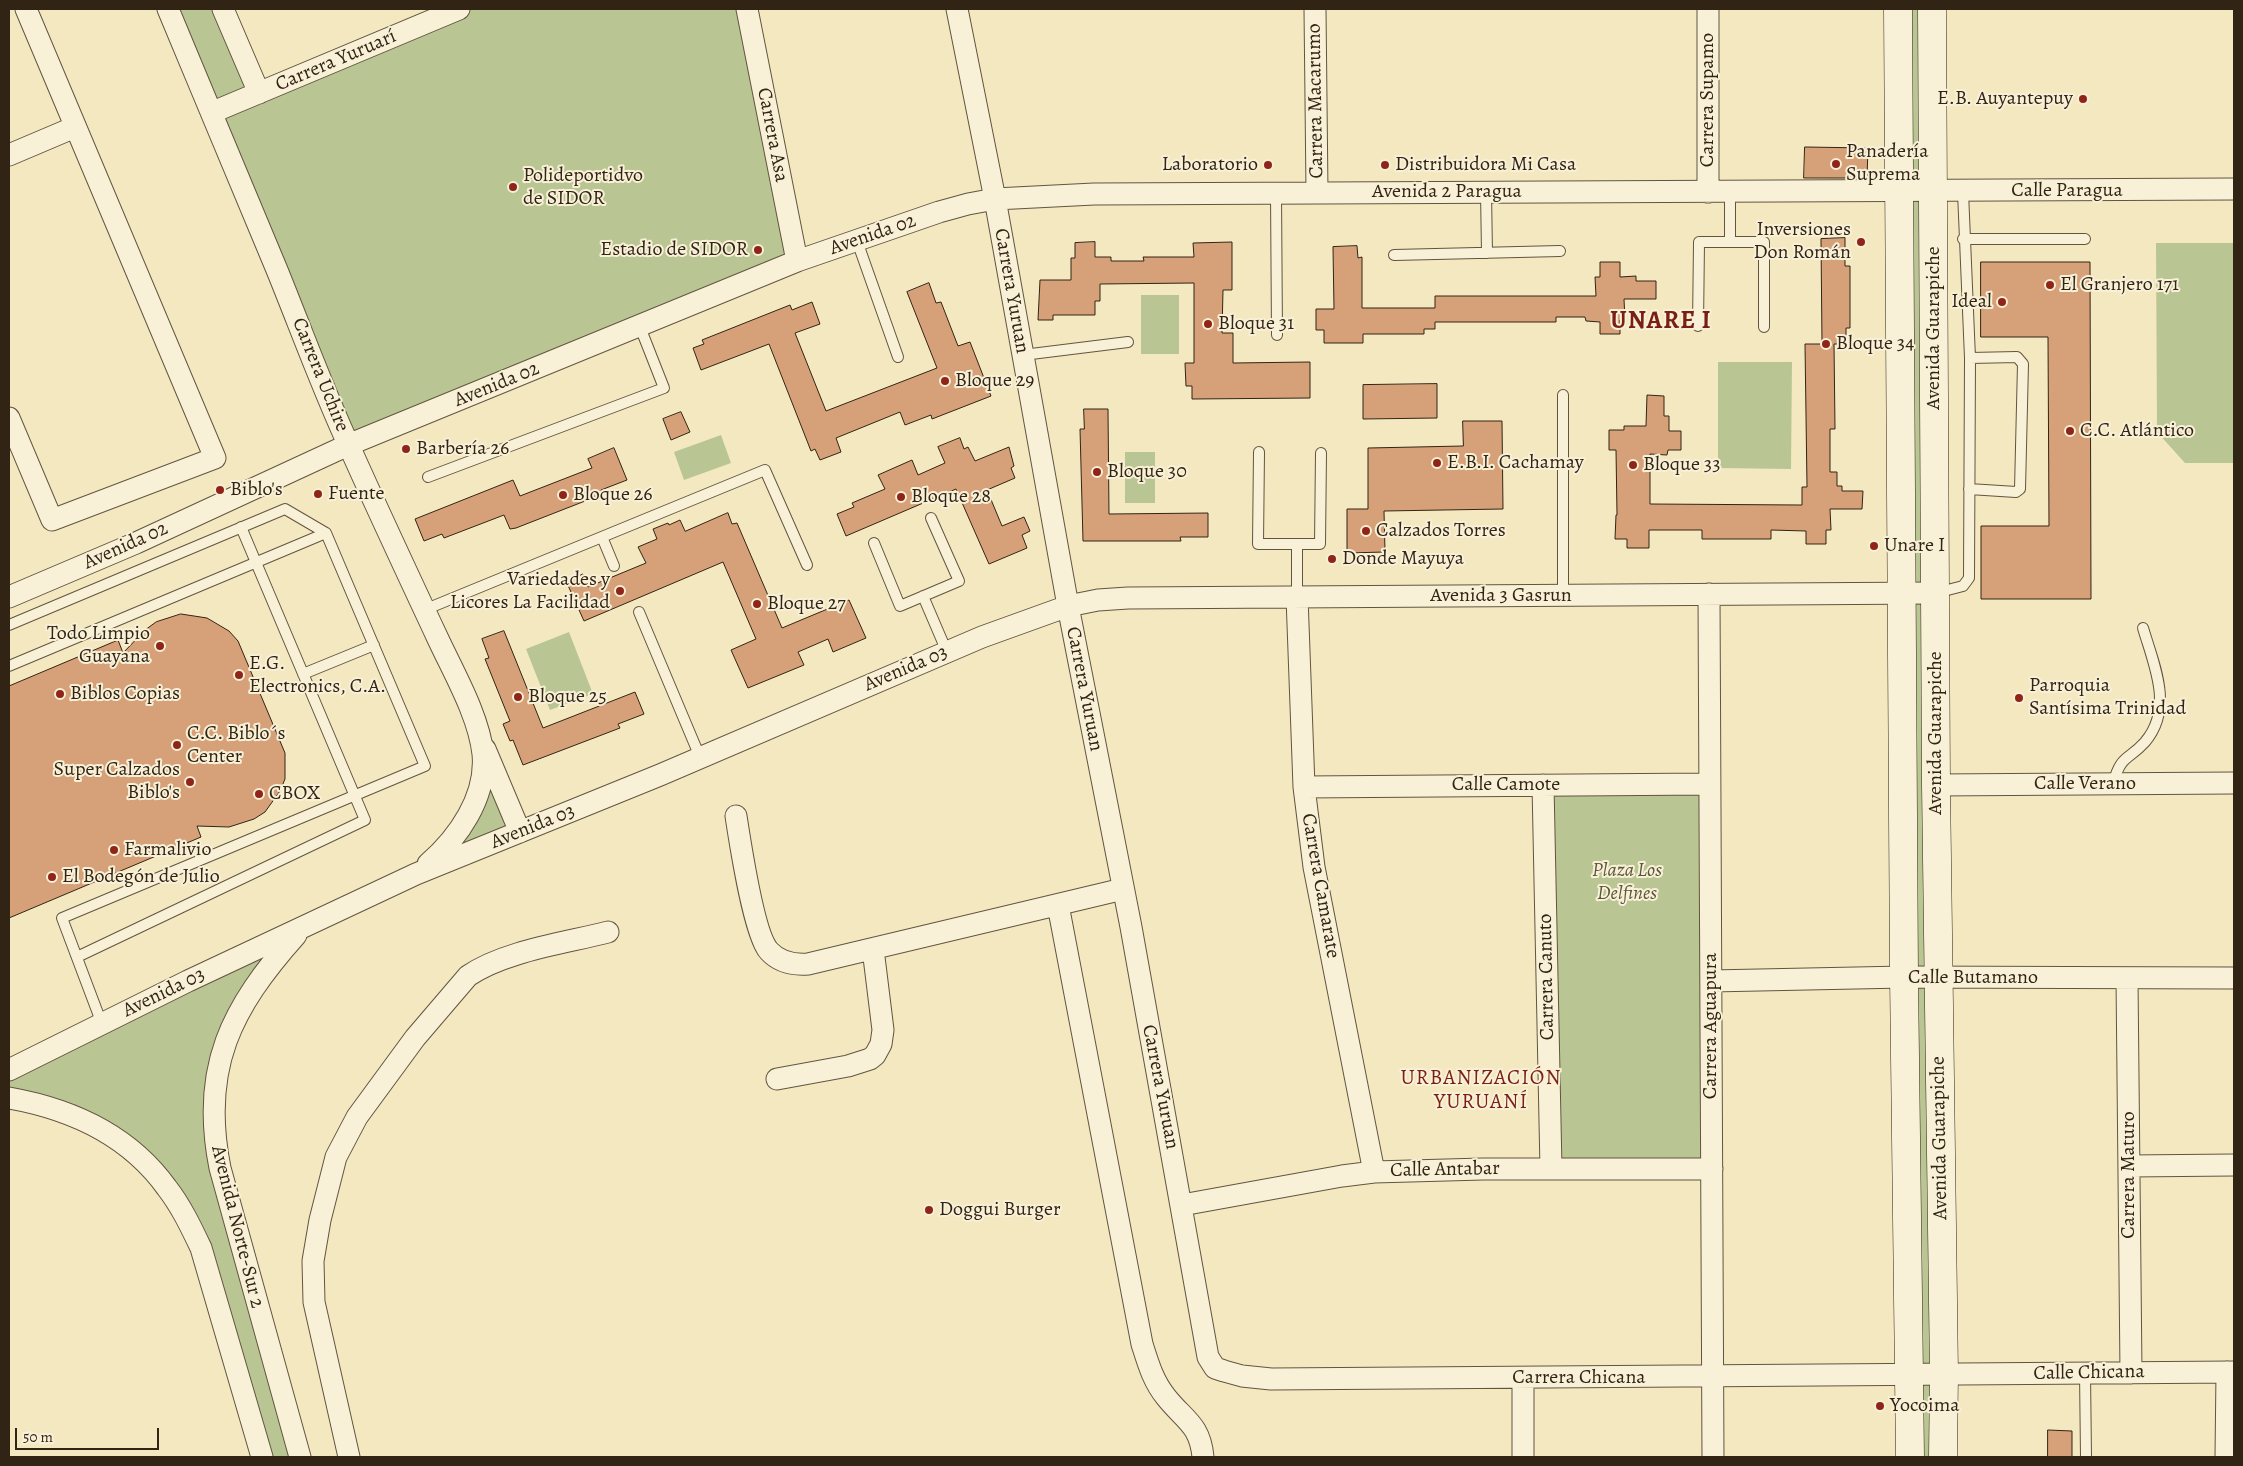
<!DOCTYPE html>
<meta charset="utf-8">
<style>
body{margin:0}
#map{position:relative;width:2243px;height:1466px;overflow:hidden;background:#f4e8c1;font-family:Alegreya,serif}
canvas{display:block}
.frame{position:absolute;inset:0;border:10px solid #322415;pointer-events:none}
.scale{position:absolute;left:15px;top:1428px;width:144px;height:22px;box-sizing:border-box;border:2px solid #322415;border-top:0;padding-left:6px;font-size:15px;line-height:18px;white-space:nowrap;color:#322415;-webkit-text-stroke:4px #f8f0d7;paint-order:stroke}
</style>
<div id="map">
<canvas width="2243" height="1466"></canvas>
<div class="frame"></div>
<div class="scale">50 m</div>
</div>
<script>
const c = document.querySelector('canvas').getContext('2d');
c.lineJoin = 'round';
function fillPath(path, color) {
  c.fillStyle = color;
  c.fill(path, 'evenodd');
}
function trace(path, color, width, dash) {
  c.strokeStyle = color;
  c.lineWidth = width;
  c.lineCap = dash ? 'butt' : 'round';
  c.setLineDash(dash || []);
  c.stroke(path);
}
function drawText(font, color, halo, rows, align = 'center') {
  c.font = font + ' Alegreya,serif';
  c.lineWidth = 4;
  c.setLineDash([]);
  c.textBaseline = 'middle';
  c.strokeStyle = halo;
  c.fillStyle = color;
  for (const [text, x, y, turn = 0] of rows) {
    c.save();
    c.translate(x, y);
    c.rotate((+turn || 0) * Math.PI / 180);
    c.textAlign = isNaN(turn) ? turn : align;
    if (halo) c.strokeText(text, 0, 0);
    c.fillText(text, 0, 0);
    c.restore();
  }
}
fillPath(new Path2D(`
 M168,9H223L259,93L459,9H747L797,261L352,446Z
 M1898,9H1932L1943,1457H1910Z
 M2156,243H2234V463H2185L2157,432Z
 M1141,295H1179V354H1141Z
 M1718,362H1792L1791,469L1718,468Z
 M721,435L731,463L684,480L674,452Z
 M1125,452H1155V503H1125Z
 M569,632L593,694L550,710L526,649Z
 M483,758L520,832L416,874L447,847Z
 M1709,784L1712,1169H1551L1543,785Z
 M303,927L238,1012L214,1117L300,1457H262L201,1248L126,1146L9,1098V1070Z`), '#b9c694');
const building = new Path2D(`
 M1805,147L1868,148L1867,178H1804Z
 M1845,238V266H1850V328H1846V344H1834L1835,429H1830V472H1837V486H1842V491H1863L1862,509H1830L1831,530H1826V544H1806V531L1771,530V539H1702V530H1649V548H1627V539H1615L1616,515H1617L1616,450H1609V430H1624V426H1646L1647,395L1664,396V416H1669V431H1681V450H1668L1667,455L1650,454V504L1802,505V487H1807L1805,344H1822L1821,239Z
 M1095,242V257H1111V261H1144L1143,257H1194L1193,243L1232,242V290H1223L1222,333H1233V363L1310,362V398L1192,399V386H1186L1185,363H1194V283L1100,284V301H1095V315H1053V320H1038L1040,280H1071V258H1075V243Z
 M1357,246L1358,258L1362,257V308H1435V296H1596L1595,277H1600V262H1620V277L1636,276V281H1656V299H1624L1625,320H1620V334H1600V322L1586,321L1585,317H1556V322H1435V329H1424V334H1363V343H1324V330H1316V309H1334L1333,247Z
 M1981,262H2090L2091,599H1981V526H2049L2048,337H1981Z
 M929,283L936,303L941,302L958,346L970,342L991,396L932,419L931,415L905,425L900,412L836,438L841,452L820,460L815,449L811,451L769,344L701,370L693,348L704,344L702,340L790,305L792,310L812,302L820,324L795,333L826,411L937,368L907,292Z
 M1437,384V418L1363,419V385Z
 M1084,409H1108L1109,514L1208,513V537H1180L1181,541H1083L1080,429H1084Z
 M681,412L690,432L671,440L663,419Z
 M1463,421H1502L1503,509L1384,511L1385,552L1347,553V509H1368V448L1463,446Z
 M960,438L964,449L968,447L975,461L1009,447L1014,466L1011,468L1015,478L987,490L1002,526L1024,517L1030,531L1022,535L1027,548L989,564L956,489L846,536L837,514L854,507L852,503L885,489L878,475L912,460L918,475L945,463L938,447Z
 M614,448L627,480L601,490L603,494L516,528L510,529L504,515L444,538L442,534L424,541L415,519L513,480L520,496L592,468L588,459Z
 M728,513L732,524L737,523L782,628L849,600L866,638L833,652L828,639L798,652L804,665L748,688L731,650L756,639L723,562L584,621L566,581L583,574L588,587L646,563L638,547L657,539L653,529L668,523L669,525L680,520L685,531Z
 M181,614L207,618L229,631L238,641L285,753V779L280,791L265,812L254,819L229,827L197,826L201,837L9,918V686L118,640L123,653L145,630L156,622Z
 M504,631L543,728L635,692L644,714L618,724L620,728L523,765L513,740L510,741L503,724L510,721L485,659L489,658L482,639Z
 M2048,1430L2072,1431V1457H2048Z`);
fillPath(building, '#d6a079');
trace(building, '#322415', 1);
const lane = new Path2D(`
 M1486,192L1487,253
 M1276,193L1277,335
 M1963,239H2085
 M857,241L898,357
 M1730,242V192
 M1394,255L1560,251
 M1698,326L1699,242H1764V327
 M1023,355L1128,342
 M1563,395V595
 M1259,452L1258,544H1320L1321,453
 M428,477L664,388L640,327
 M1969,489L2016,492L2020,489L2023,364L2017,357L1970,358
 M602,537L614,566
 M874,543L900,606L959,581L931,518
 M1936,593L1963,586L1969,578L1970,358L1963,192
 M923,596L947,652
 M1297,597V544
 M424,610L765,470L807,565
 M639,612L700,757
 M9,625L285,509L326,533L425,766L62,918L102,1024
 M9,666L326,533
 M303,674L374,645
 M2113,784C2121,754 2128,761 2145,742C2174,708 2154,665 2143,628
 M77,957L365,820L241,527
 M2085,1373L2086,1457`);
const street = new Path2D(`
 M168,9C204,96 241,182 277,270C301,329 323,390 350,448C379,513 409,577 439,641C455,675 479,717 483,754C487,797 458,838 428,864
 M223,9L259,93
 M747,9L797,261
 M957,9L995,199L1068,606L1131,927L1208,1357L1215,1368L1224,1371L1242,1376L1271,1379L2234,1372
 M1315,9L1317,192
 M1708,9V192
 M213,112L459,9
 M9,155L75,127
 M9,418L52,520L215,458L26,9
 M1709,594L1713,1457
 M9,597L136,543L348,445L797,261L939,212L968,204L995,199L1094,194L2234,189
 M1297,597L1304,787L1314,867L1374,1172
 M485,749L520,832
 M1543,785L1551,1169
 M1936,785L2234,783
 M1304,787L1709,784
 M736,816C740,842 754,935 769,951C779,962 794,965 808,964L1123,889
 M1058,905L1142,1344C1148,1363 1153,1381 1166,1397C1184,1420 1200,1424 1203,1457
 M296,935C231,1008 200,1068 220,1168L300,1457
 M2127,978L2131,1373
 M1711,981L1904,977L2234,978
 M9,1070L188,981L416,874L660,775L982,637L1068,606L1098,600L1128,598L1935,593
 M777,1079L848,1066L870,1059L875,1055L881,1044L883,1030L873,949
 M9,1098C71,1109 129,1135 167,1188C181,1206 191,1227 201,1248L262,1457
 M2129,1166L2234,1165
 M1182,1205L1342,1176L1374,1172L1483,1169H1712
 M1523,1378V1457
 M349,1457L314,1302L313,1261L320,1220L336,1157L357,1117L415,1038L468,976C504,951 566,943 608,932
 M2226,1457L2227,1372`);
const secondary = new Path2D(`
 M1898,9L1904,977L1910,1457
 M1932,9L1936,785L1944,1374L1943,1457`);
trace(lane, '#625540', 12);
trace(street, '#625540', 23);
trace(secondary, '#322415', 29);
trace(lane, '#f8f0d7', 10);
trace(street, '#f8f0d7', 21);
trace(secondary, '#f8f0d7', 28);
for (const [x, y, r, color] of [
 [2083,99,5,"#8f2418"],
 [1836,164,5,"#8f2418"],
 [1268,165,5,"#8f2418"],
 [1385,165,5,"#8f2418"],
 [513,187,5,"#8f2418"],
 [1861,242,5,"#8f2418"],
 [758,250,5,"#8f2418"],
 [2050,285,5,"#8f2418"],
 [2002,302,5,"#8f2418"],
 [1208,324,5,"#8f2418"],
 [1826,344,5,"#8f2418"],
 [945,381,5,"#8f2418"],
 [2070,431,5,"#8f2418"],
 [406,449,5,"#8f2418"],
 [1437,463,5,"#8f2418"],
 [1633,465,5,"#8f2418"],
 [1097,472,5,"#8f2418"],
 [220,490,5,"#8f2418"],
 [318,494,5,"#8f2418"],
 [563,495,5,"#8f2418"],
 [901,497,5,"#8f2418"],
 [1366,531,5,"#8f2418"],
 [1874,546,5,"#8f2418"],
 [1332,559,5,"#8f2418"],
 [620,591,5,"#8f2418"],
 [757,604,5,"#8f2418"],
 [160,646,5,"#8f2418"],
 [239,675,5,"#8f2418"],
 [60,694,5,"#8f2418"],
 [518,697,5,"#8f2418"],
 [2019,698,5,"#8f2418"],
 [177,745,5,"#8f2418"],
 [190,782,5,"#8f2418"],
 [259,794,5,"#8f2418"],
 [114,850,5,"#8f2418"],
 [52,877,5,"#8f2418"],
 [929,1210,5,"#8f2418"],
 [1880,1406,5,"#8f2418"]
]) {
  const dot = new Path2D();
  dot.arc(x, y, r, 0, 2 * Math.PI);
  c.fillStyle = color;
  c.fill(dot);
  trace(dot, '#f8f0d7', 2);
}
drawText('20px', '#322415', '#f8f0d7', [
 ["Carrera Yuruarí",336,61,-23],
 ["Carrera Supamo",1708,100,-90],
 ["Carrera Macarumo",1316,101,-91],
 ["Carrera Asa",772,135,79],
 ["Calle Paragua",2067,191],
 ["Avenida 2 Paragua",1447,192],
 ["Avenida 02",873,235,-19],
 ["Carrera Yuruan",1011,291,80],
 ["Avenida Guarapiche",1934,328,-90],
 ["Carrera Uchire",320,375,68],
 ["Avenida 02",497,385,-22],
 ["Avenida 02",126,546,-24],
 ["Avenida 3 Gasrun",1501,596],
 ["Avenida 03",906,669,-23],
 ["Carrera Yuruan",1084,689,79],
 ["Avenida Guarapiche",1936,733,-90],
 ["Calle Verano",2085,784],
 ["Calle Camote",1506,785],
 ["Avenida 03",533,827,-22],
 ["Carrera Camarate",1320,886,80],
 ["Carrera Canuto",1547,977,-91],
 ["Calle Butamano",1973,978],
 ["Avenida 03",164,993,-26],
 ["Carrera Aguapura",1711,1026,-90],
 ["Carrera Yuruan",1160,1087,79],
 ["Avenida Guarapiche",1940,1138,-91],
 ["Calle Antabar",1445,1170,-1],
 ["Carrera Maturo",2129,1175,-90],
 ["Avenida Norte-Sur 2",237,1227,76],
 ["Calle Chicana",2089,1373,-1],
 ["Carrera Chicana",1579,1378]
]);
drawText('20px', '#322415', '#f8f0d7', [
 ["E.B. Auyantepuy",2073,99,"right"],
 ["Panadería",1846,152],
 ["Suprema",1846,175],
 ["Laboratorio",1258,165,"right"],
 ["Distribuidora Mi Casa",1395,165],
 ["Polideportidvo",523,176],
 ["de SIDOR",523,199],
 ["Inversiones",1851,230,"right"],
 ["Don Román",1851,253,"right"],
 ["Estadio de SIDOR",748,250,"right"],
 ["El Granjero 171",2060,285],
 ["Ideal",1992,302,"right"],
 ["Bloque 31",1218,324],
 ["Bloque 34",1836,344],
 ["Bloque 29",955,381],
 ["C.C. Atlántico",2080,431],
 ["Barbería 26",416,449],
 ["E.B.I. Cachamay",1447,463],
 ["Bloque 33",1643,465],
 ["Bloque 30",1107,472],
 ["Biblo's",230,490],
 ["Fuente",328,494],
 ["Bloque 26",573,495],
 ["Bloque 28",911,497],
 ["Calzados Torres",1376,531],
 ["Unare I",1884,546],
 ["Donde Mayuya",1342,559],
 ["Variedades y",610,580,"right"],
 ["Licores La Facilidad",610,603,"right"],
 ["Bloque 27",767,604],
 ["Todo Limpio",150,634,"right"],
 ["Guayana",150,657,"right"],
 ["E.G.",249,664],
 ["Electronics, C.A.",249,687],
 ["Parroquia",2029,686],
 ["Santísima Trinidad",2029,709],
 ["Biblos Copias",70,694],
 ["Bloque 25",528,697],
 ["C.C. Biblo´s",187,734],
 ["Center",187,757],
 ["Super Calzados",180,770,"right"],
 ["Biblo's",180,793,"right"],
 ["CBOX",269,794],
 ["Farmalivio",124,850],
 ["El Bodegón de Julio",62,877],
 ["Doggui Burger",939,1210],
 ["Yocoima",1890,1406]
], 'left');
drawText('italic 20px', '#5a553b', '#f8f0d7', [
 ["Plaza Los",1627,871],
 ["Delfines",1627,894]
]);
c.letterSpacing = '1px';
drawText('21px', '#7a1f14', '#f8f0d7', [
 ["URBANIZACIÓN",1481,1079],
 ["YURUANÍ",1481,1103]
]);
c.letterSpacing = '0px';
c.letterSpacing = '1px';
drawText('bold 25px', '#7a1f14', '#f8f0d7', [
 ["UNARE I",1661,322]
]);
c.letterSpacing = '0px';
</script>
